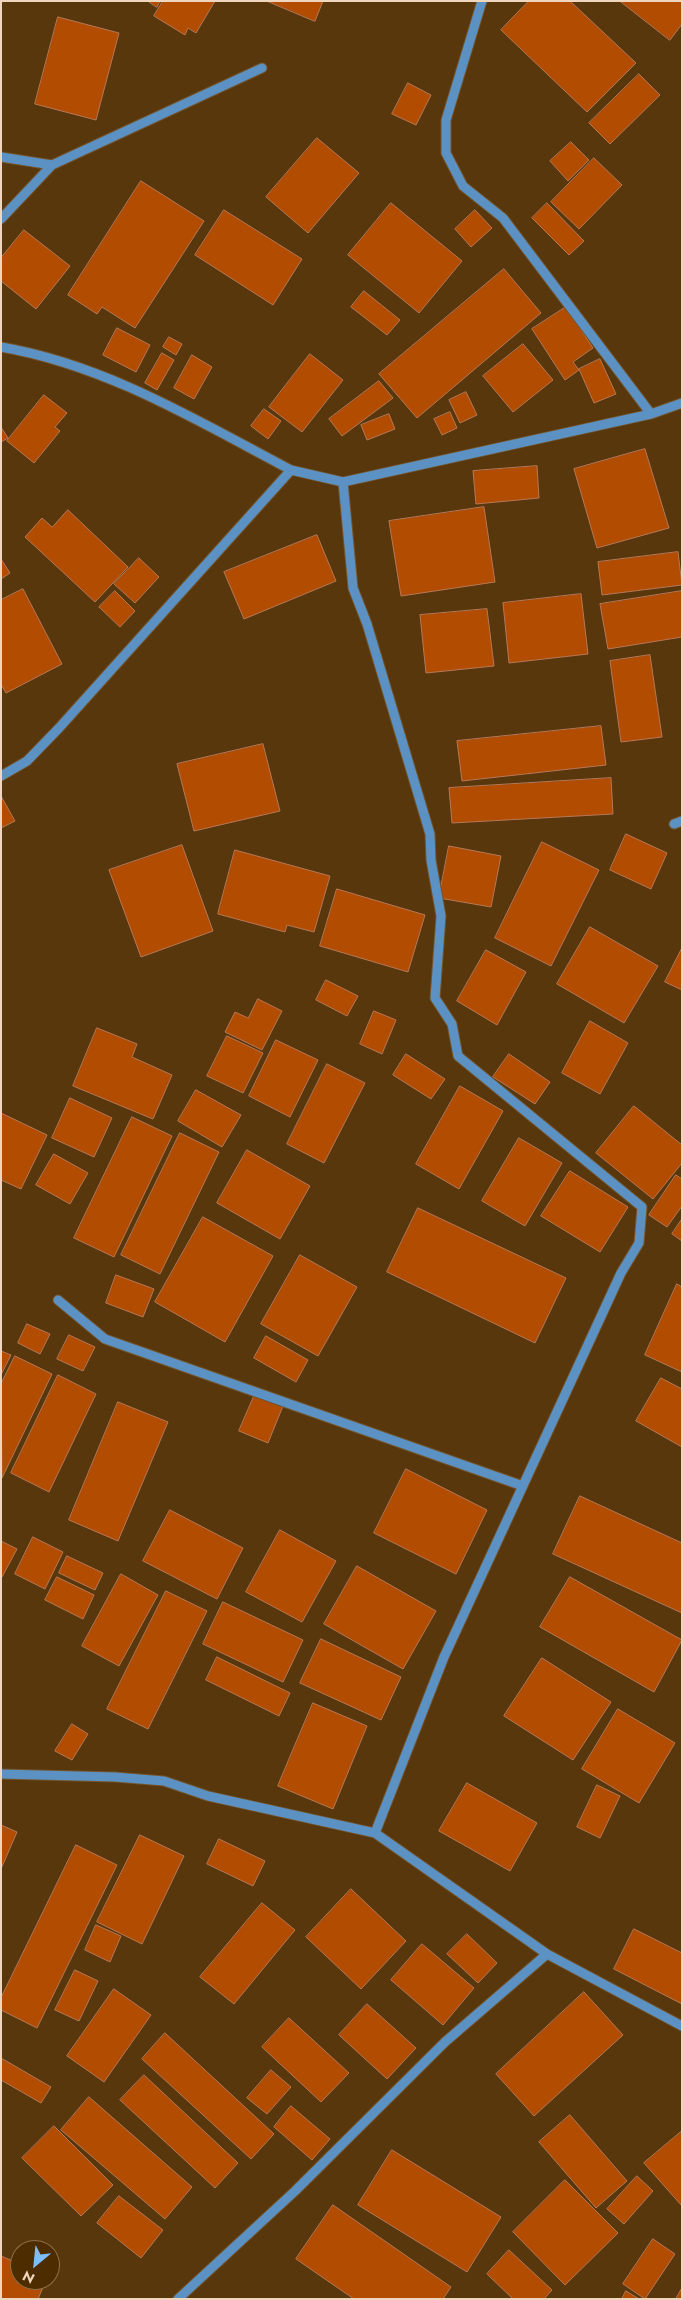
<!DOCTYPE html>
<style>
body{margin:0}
#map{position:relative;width:683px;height:2300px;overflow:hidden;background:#58370c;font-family:Jost,sans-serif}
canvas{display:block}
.frame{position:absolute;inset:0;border:2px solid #f0d6bc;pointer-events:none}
.north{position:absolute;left:10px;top:2240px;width:50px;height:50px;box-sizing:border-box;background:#4d2c00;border:1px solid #8e704b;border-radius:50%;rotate:208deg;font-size:14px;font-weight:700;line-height:20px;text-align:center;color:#f0d6bc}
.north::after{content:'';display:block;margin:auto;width:18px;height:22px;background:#7dbef9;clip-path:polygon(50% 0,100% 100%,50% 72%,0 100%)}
</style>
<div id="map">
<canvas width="683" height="2300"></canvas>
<div class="frame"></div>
<div class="north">N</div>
</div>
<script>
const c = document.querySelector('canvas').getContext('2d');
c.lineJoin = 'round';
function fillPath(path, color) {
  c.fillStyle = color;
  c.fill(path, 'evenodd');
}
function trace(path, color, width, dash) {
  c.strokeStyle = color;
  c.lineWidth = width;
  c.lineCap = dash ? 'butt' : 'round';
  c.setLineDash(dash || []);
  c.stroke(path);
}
const building = new Path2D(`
 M148,1H160L157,7Z
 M163,1H215L196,33L188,28L185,35L154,16Z
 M267,1H323L315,21Z
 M529,1H570L636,63L587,112L501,30Z
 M620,1H682V24L670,40Z
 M58,17L119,33L96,120L35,104Z
 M639,74L660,95L610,144L589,123Z
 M408,83L431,95L416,125L392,114Z
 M317,138L359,173L308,233L266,197Z
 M571,142L589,160L568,181L550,161Z
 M594,158L622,185L579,229L551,202Z
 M141,181L204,221L135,328L102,307L97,314L68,295Z
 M391,203L462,261L419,313L348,255Z
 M547,203L584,241L569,255L532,218Z
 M224,210L302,259L273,305L195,255Z
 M475,210L492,228L471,247L455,229Z
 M24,230L70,266L36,309L1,281V258Z
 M504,269L541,313L417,418L379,374Z
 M364,291L400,320L387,335L351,307Z
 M566,307L593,348L573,362L579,370L565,380L532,329Z
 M117,328L150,345L136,372L103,355Z
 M169,337L182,344L176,355L163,347Z
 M523,344L553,380L513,412L483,376Z
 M162,353L174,360L157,390L145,383Z
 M310,354L343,380L302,432L269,407Z
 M192,355L212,367L194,399L174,388Z
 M600,359L616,394L594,403L579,369Z
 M379,381L393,398L342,436L329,419Z
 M466,392L477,415L460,423L449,400Z
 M44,395L67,413L55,427L60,431L34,463L7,441Z
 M264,409L281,421L268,439L251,426Z
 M450,412L457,428L442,435L434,419Z
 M389,414L395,429L367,440L361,425Z
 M1,427L8,438L1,442Z
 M645,449L669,528L597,548L574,469Z
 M537,466L539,498L476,504L473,471Z
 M484,507L495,582L401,596L389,521Z
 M68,510L128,567L95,602L25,537L42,518L52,527Z
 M317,535L336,581L244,619L224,572Z
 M678,552L682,585L602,595L598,562Z
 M139,558L159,577L135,603L114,584Z
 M1,559L10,573L1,579Z
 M23,589L62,664L6,693L1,684V600Z
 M115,591L135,611L120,627L99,607Z
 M682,591V637L608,649L600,604Z
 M581,594L588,654L509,663L503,603Z
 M487,609L494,666L426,673L420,615Z
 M650,655L662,737L621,742L610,661Z
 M601,726L606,765L462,781L457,741Z
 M263,744L280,811L194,831L177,764Z
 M611,778L613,814L452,823L449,788Z
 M1,796L15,821L1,828Z
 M626,834L667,853L651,889L610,870Z
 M542,842L599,870L551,966L495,938Z
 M182,845L213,931L141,957L109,870Z
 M449,846L501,856L491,907L439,898Z
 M235,850L330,876L314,932L287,925L285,932L218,914Z
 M337,889L425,915L408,972L320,946Z
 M590,927L658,966L624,1023L557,984Z
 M682,948V990L665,982Z
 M486,950L526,972L497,1025L457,1001Z
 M326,980L358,996L347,1016L316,1000Z
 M258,999L282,1011L262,1050L225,1032L235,1012L248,1018Z
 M374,1011L396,1020L382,1054L360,1044Z
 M590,1021L628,1043L600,1094L562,1073Z
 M97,1028L137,1044L132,1057L172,1075L153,1119L73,1086Z
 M227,1036L263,1053L243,1093L207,1076Z
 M276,1040L318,1060L290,1117L249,1096Z
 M406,1054L445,1079L431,1099L393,1075Z
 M509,1054L550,1082L535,1104L493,1077Z
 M327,1064L365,1083L324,1163L287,1144Z
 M460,1086L503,1111L459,1189L416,1164Z
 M196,1090L241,1115L222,1147L178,1121Z
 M70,1098L112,1118L94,1157L52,1138Z
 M634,1106L682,1145V1163L653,1199L596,1153Z
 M1,1113L47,1135L21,1189L1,1180Z
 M132,1117L172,1136L114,1257L74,1238Z
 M180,1133L219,1152L160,1274L121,1255Z
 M519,1138L562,1163L525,1226L482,1201Z
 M247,1150L310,1186L280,1239L217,1203Z
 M54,1154L88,1173L70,1204L36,1185Z
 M570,1171L628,1207L600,1252L541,1216Z
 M676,1175L682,1179V1206L667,1227L649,1215Z
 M418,1208L566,1278L535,1343L387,1272Z
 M203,1217L273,1256L225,1342L155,1302Z
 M682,1219V1241L672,1234Z
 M300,1255L357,1287L318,1356L261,1324Z
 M116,1275L154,1289L143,1317L106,1303Z
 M677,1284L682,1287V1372L645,1355Z
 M27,1324L50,1334L40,1354L18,1343Z
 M69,1335L95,1347L83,1371L57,1359Z
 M266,1336L308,1360L296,1382L254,1358Z
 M1,1351L11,1355L1,1375Z
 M15,1356L52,1374L2,1478L1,1384Z
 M58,1375L96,1394L49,1492L11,1473Z
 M661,1378L682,1389V1447L636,1421Z
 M255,1394L283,1406L268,1443L239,1431Z
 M118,1402L168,1422L118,1541L69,1520Z
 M406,1469L487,1510L456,1574L374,1533Z
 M580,1496L682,1543V1613L553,1554Z
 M170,1510L243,1548L217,1599L143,1561Z
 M280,1530L336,1561L302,1622L246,1592Z
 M33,1537L63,1552L45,1589L15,1574Z
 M1,1541L17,1549L2,1577H1Z
 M67,1556L103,1573L95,1590L59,1573Z
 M357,1566L436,1611L403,1669L324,1624Z
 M121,1574L158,1595L119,1666L82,1646Z
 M57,1577L94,1595L83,1619L45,1600Z
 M570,1577L682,1640L654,1692L540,1627Z
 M166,1591L207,1611L148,1729L107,1709Z
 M223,1602L303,1640L283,1682L203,1644Z
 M321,1639L401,1677L381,1720L300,1683Z
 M217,1657L290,1693L279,1716L206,1680Z
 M542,1658L611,1702L573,1760L504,1716Z
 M313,1703L367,1726L333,1809L278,1786Z
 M618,1709L675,1743L639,1803L582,1769Z
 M72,1724L88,1734L72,1760L55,1751Z
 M467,1783L537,1823L510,1871L439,1831Z
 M597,1785L620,1796L600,1838L577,1827Z
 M1,1825L17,1832L1,1869Z
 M140,1835L184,1856L142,1944L97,1922Z
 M219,1839L265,1861L253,1886L207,1864Z
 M76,1845L117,1865L37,2028L1,2010V1998Z
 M351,1889L406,1941L361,1989L306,1937Z
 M262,1903L295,1930L234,2004L200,1977Z
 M96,1925L121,1936L110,1962L85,1950Z
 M634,1929L682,1953V2004L614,1969Z
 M467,1934L497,1963L478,1983L447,1954Z
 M422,1944L474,1988L443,2025L391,1980Z
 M75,1970L98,1981L79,2021L55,2010Z
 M114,1989L151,2015L104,2082L67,2056Z
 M584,1992L623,2035L534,2116L496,2074Z
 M367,2004L416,2048L387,2079L339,2035Z
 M289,2018L349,2073L321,2102L262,2047Z
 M165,2033L274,2134L251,2159L142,2059Z
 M1,2058L51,2087L41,2103L1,2080Z
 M271,2070L291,2087L267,2114L247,2098Z
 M144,2075L238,2163L215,2188L120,2100Z
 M89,2097L192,2187L165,2219L61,2130Z
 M291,2106L330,2139L312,2160L274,2127Z
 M570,2115L627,2181L596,2208L539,2142Z
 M54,2126L113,2185L81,2216L22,2158Z
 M682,2131V2206L644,2163Z
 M392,2150L501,2217L467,2272L358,2205Z
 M637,2176L653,2191L624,2224L607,2209Z
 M565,2180L618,2233L565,2285L513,2232Z
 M119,2196L163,2230L141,2258L97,2223Z
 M333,2205L451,2287L443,2299H354L296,2259Z
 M653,2239L675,2254L645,2299L623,2284Z
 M509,2250L552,2290L544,2299H513L487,2274Z
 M1,2256L20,2264V2280H46L38,2299H1Z
 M682,2288V2299H676Z
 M626,2291L639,2299H622Z`);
fillPath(building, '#b14c00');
trace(building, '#b77858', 1);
const minor = new Path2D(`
 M482,1L446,120V153L463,186L503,218L651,414
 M1,157L52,165
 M1,219L52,165L262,68
 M1,347C106,365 198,421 291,470
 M343,482L353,588L367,624L430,834L431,860L441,916L435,998L452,1024L458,1056L642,1207L639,1243L621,1273L444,1657L375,1833
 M1,776L27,761L59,728L291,470L343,482L651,414L682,403
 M674,824L682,821
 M58,1300L105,1339L523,1486
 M1,1774L115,1777L164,1781L208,1796L375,1833L547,1954L682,2026
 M178,2299L295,2191L445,2042L547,1954`);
trace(minor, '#73542c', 11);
trace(minor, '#5b92c3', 9);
</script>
